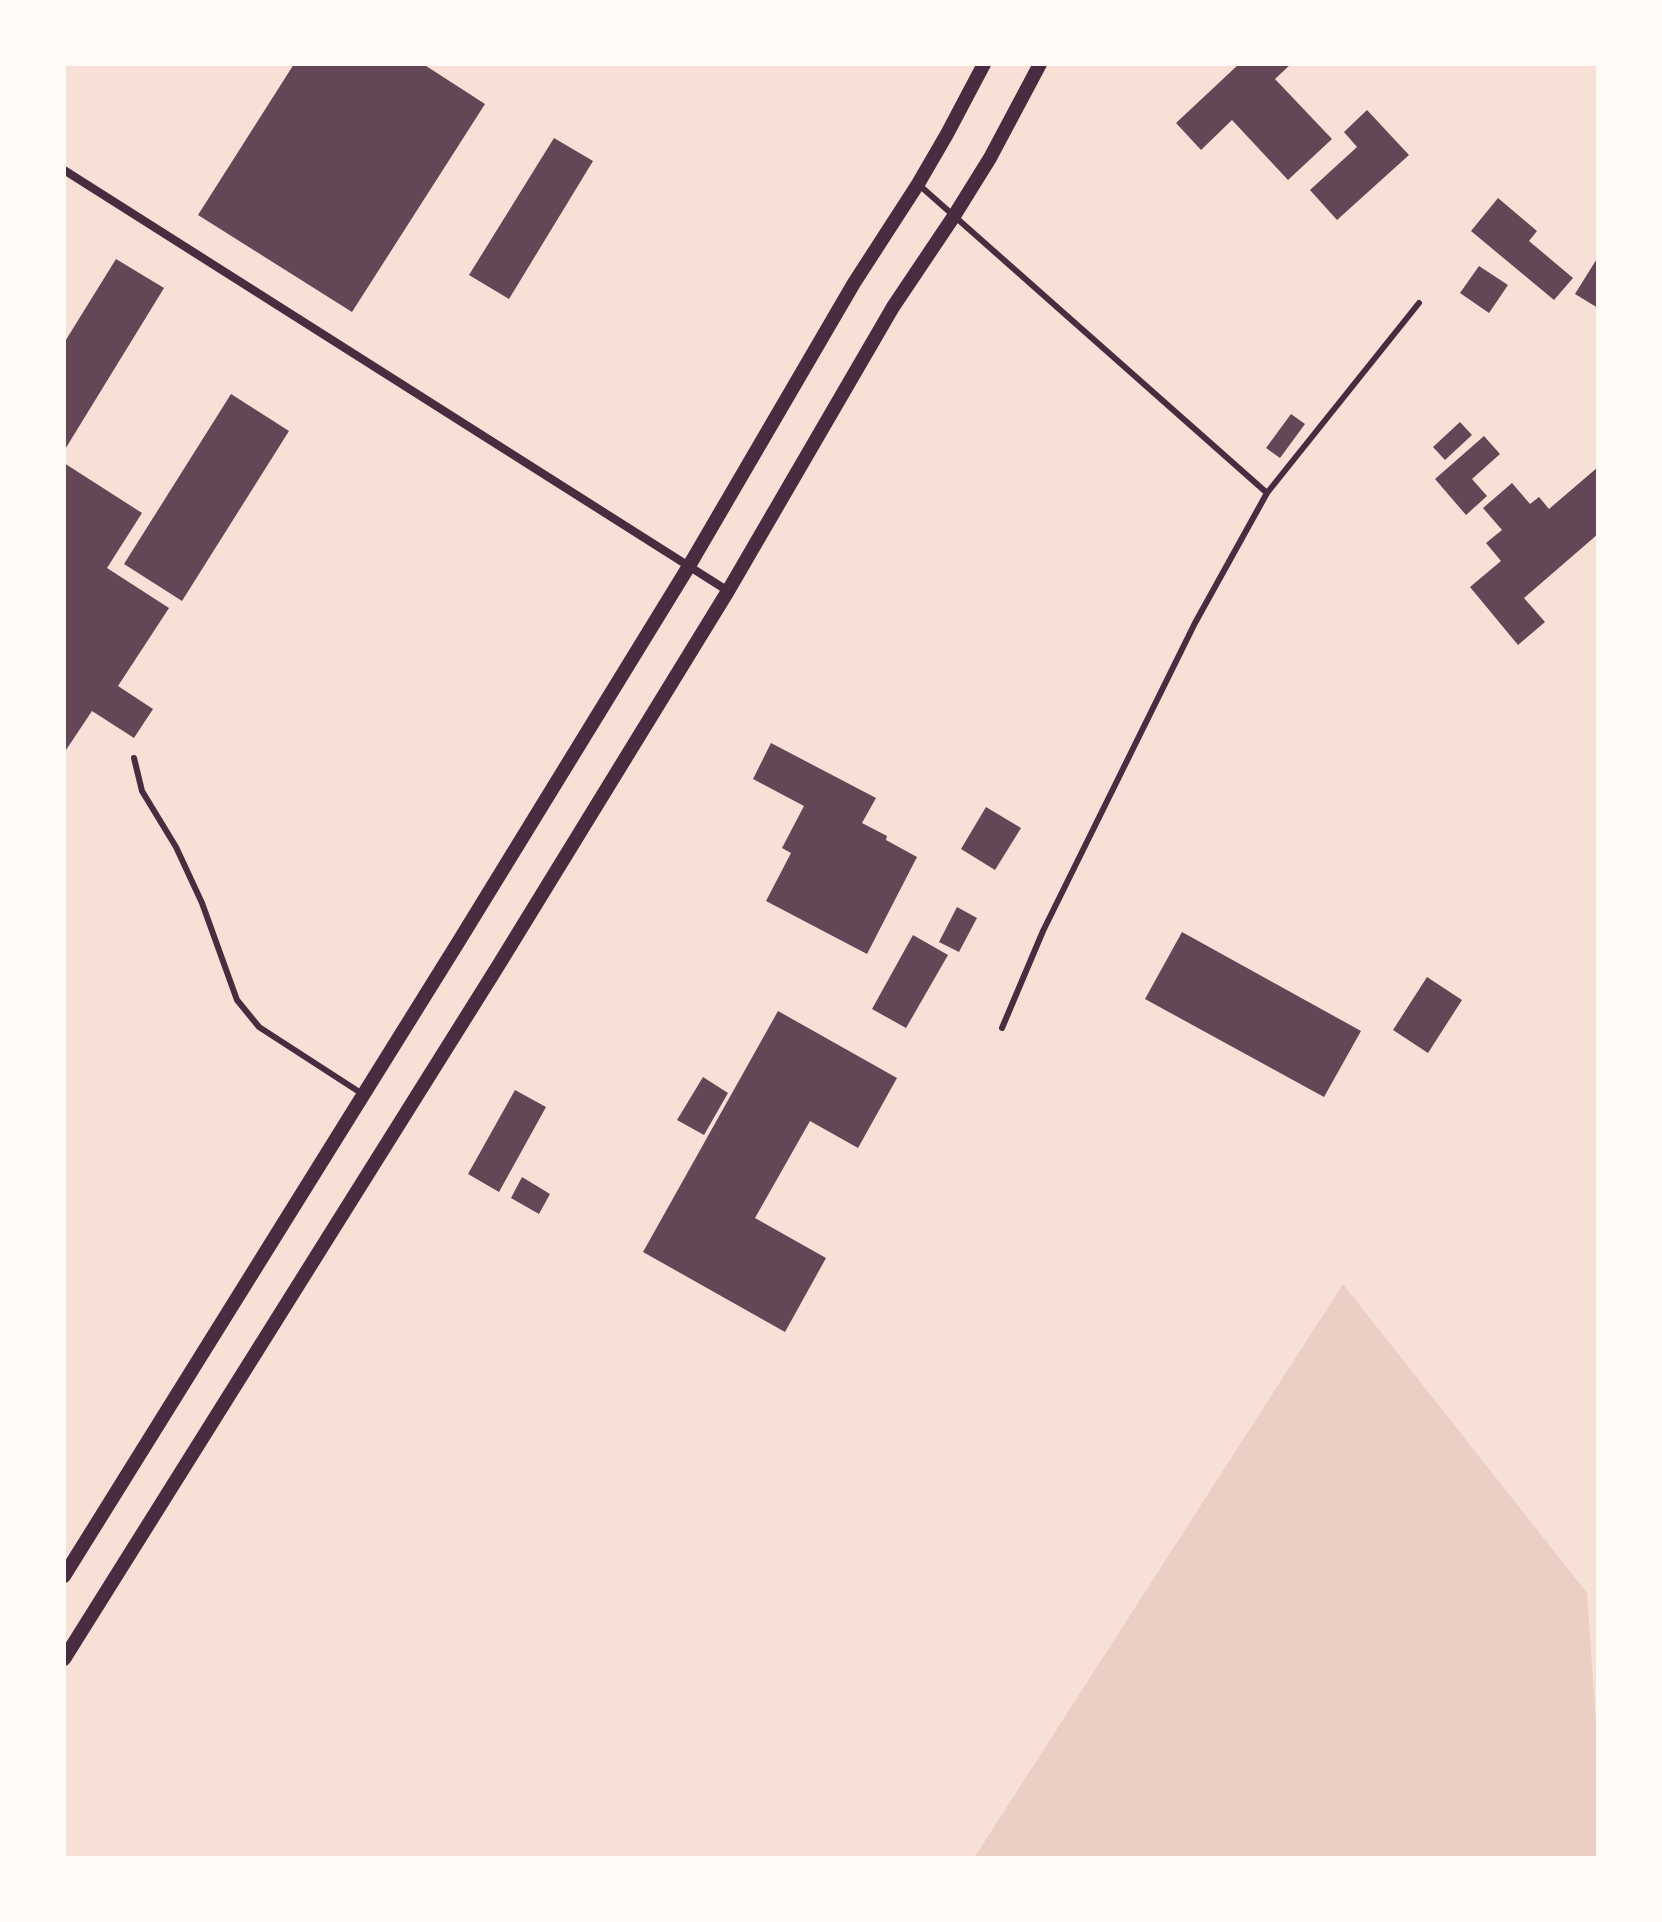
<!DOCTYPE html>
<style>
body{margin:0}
#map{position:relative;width:1662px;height:1922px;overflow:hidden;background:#f7e1d7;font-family:Manrope,sans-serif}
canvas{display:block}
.frame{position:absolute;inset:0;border:66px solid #fffaf5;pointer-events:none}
</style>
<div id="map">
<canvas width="1662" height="1922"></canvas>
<div class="frame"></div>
</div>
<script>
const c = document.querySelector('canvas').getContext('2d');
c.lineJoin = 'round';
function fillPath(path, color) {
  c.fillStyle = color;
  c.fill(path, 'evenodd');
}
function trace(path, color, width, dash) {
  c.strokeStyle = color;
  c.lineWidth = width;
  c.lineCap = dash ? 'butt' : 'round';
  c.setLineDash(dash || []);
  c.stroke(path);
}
fillPath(new Path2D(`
 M1343,1284L1587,1593L1598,1750V1858H974Z`), '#ebcfc5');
fillPath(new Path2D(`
 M294,64H423L485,104L352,312L198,215Z
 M1239,64H1291L1275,79L1332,139L1288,180L1232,120L1201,150L1176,123Z
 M1367,110L1409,155L1337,220L1310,190L1357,147L1344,132Z
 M554,138L593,161L509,299L469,275Z
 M1498,198L1537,231L1529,241L1573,278L1554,300L1471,231Z
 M1598,257V308L1575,294Z
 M116,259L164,288L64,451V343Z
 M1479,266L1508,285L1489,313L1460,293Z
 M231,394L289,431L182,601L124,564Z
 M1291,414L1305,424L1280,458L1266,448Z
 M1460,422L1472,435L1445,460L1433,447Z
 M1484,436L1500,454L1472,479L1487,496L1466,515L1435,479Z
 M64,463L142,513L107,568L169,608L118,686L153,709L134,738L92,711L64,753Z
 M1598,467V534L1524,598L1545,622L1518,645L1470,587L1501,561L1486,543L1502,530L1483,508L1512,483L1530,504L1539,497L1549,509Z
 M771,743L876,798L862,823L887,836L886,840L917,857L867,954L766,901L791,853L782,848L804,806L753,779Z
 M986,807L1021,828L995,870L961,849Z
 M957,907L977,918L959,952L939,942Z
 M1182,932L1361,1031L1324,1097L1145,999Z
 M913,935L948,955L906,1028L872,1009Z
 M1427,977L1462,1000L1428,1053L1393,1030Z
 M778,1011L897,1078L858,1148L810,1121L755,1218L826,1258L785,1332L643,1252Z
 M703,1077L728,1093L704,1135L677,1120Z
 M515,1090L546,1107L499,1192L468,1174Z
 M522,1177L550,1194L539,1214L511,1198Z`), '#644757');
trace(new Path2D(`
 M918,184L1267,493
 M134,758L142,791L176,847L202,903L237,1000L259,1027L364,1095
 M1002,1028L1043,931L1195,623L1267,493L1419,303`), '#4a2c40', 6);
trace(new Path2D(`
 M64,170L728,591`), '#4a2c40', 8);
trace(new Path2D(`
 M64,1576L459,941L689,566L854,283L918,184L947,134L984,64
 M64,1659L498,966L728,591L893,307L954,216L990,158L1040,64`), '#4a2c40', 14);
</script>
